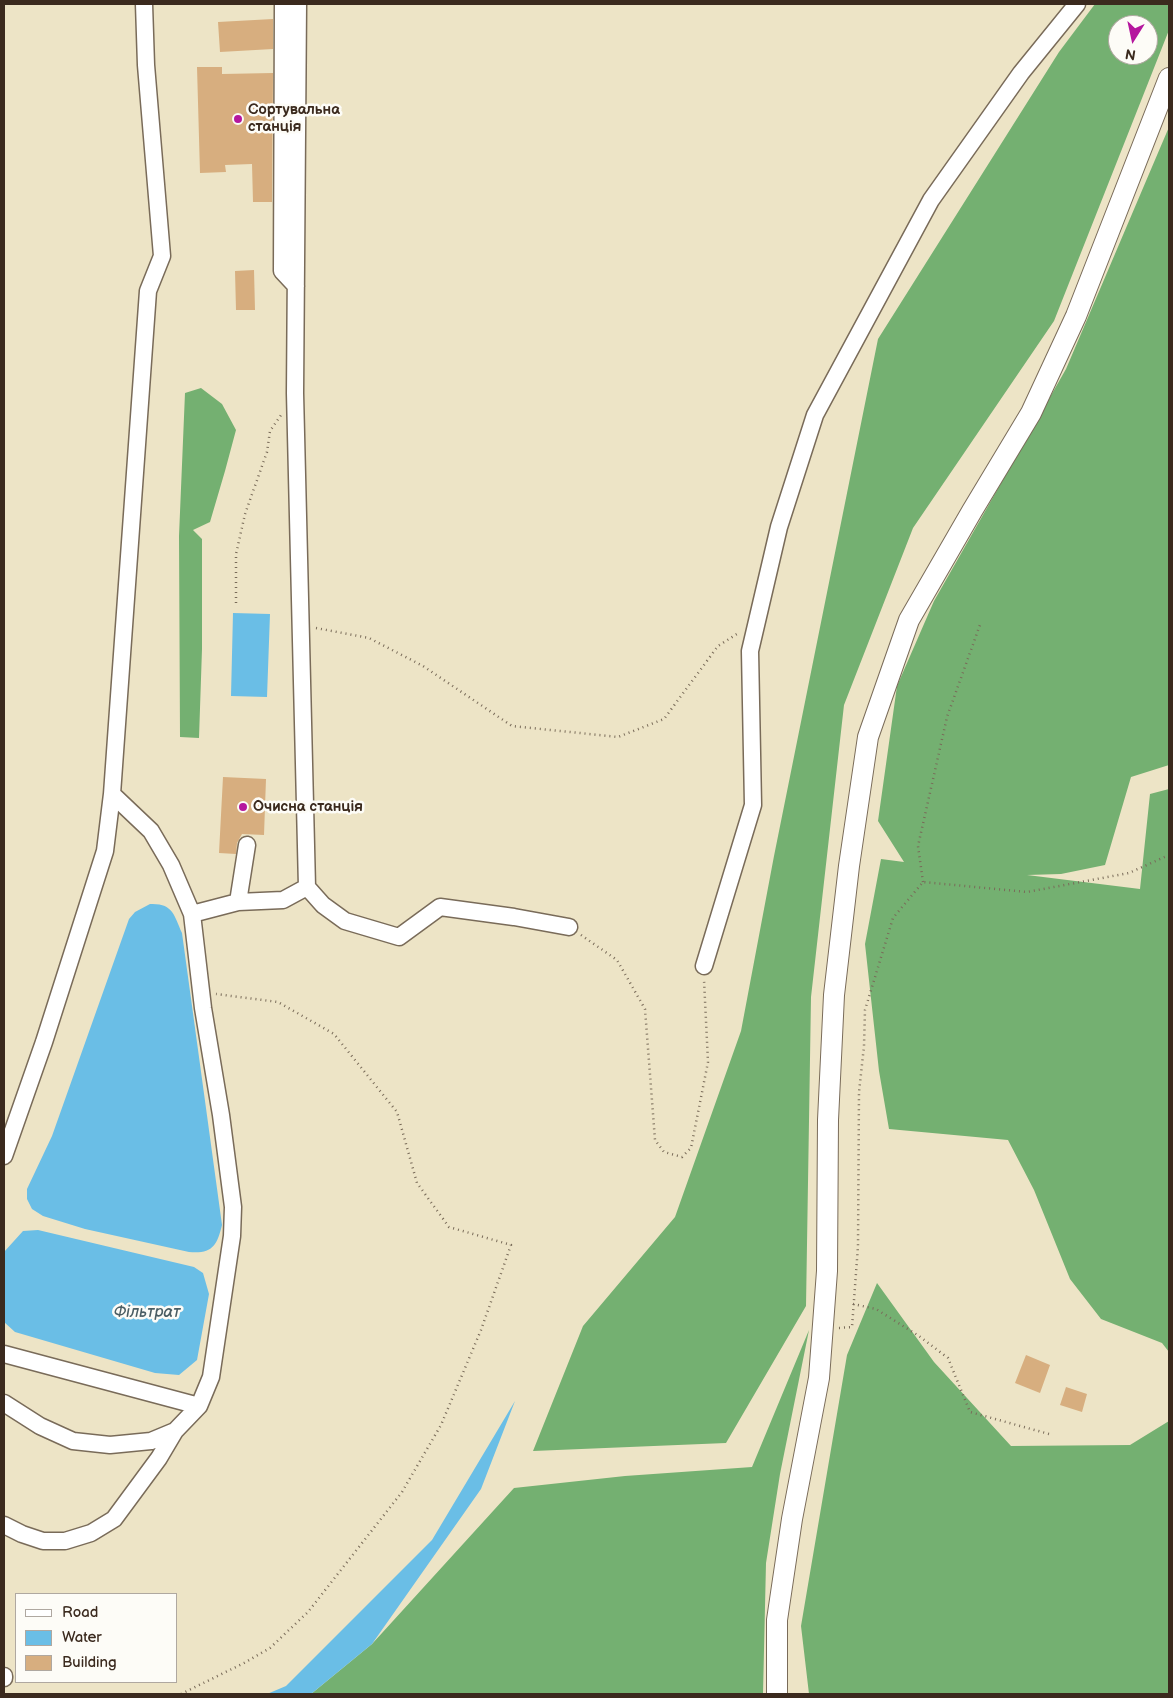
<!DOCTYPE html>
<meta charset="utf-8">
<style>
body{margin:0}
#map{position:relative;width:1173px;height:1698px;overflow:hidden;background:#ede4c6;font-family:"Balsamiq Sans",sans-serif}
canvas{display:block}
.frame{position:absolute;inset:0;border:5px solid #3b2a1e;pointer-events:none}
.legend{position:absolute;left:15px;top:1593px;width:162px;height:90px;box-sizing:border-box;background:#fdfcf7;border:1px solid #afa8a0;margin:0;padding:6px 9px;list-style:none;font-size:15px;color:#3b2a1e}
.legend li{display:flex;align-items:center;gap:10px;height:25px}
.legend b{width:25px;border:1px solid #afa8a0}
.north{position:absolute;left:1108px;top:15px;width:50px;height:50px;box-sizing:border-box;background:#fdfcf7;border:1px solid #afa8a0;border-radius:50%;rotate:190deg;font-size:14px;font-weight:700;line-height:20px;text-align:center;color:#3b2a1e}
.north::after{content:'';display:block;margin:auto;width:18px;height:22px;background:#b5179e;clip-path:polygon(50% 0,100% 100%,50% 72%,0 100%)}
</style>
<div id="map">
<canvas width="1173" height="1698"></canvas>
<div class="frame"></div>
<ul class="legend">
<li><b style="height:6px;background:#fff"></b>Road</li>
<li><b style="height:14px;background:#6abee6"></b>Water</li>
<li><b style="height:14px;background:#d7ae7f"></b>Building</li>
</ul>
<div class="north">N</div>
</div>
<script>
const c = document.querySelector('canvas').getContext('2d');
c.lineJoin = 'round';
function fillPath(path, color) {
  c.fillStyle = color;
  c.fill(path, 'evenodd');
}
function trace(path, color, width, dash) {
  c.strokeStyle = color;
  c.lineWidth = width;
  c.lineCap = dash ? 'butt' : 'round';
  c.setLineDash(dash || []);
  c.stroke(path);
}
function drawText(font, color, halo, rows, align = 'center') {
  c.font = font + ' "Balsamiq Sans",sans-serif';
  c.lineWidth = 5;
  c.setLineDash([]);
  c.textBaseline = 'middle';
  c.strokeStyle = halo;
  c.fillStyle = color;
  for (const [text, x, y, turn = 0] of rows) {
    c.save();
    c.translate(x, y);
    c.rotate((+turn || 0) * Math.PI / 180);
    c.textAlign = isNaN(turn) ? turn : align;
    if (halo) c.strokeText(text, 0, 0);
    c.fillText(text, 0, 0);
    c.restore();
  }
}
fillPath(new Path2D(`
 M1095,4H1169V30L1054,321L913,528L844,705L811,997L806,1306L726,1443L533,1451L583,1326L675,1217L741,1031L774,856L878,339L1059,52ZM1118,25H1148V55H1118Z
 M1169,127V765L1131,777L1105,865L1061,874L1027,875L1140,889L1150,794L1169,789V1352L1162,1343L1101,1319L1070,1279L1034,1190L1008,1140L889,1129L879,1071L865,944L881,859L904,862L878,821L897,686L934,601L1066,369Z
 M201,388L222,404L236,430L225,471L210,522L193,530L202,539V649L199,738L180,737L179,536L185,393Z
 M877,1283L934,1362L1011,1446L1130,1445L1169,1421V1694H809L801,1626L847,1355Z
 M809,1330L780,1474L766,1563L763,1694H311L372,1644L514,1488L625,1476L752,1467Z`), '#74b071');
fillPath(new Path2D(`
 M233,613L270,614L267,697L231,696Z
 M150,904C173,903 174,915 182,933L222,1225C217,1246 212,1254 189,1252L85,1229L43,1216L32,1209L27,1199V1189L52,1136L129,919L135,912Z
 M38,1230L194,1267L203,1273L209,1294L197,1360L179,1375L155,1373L15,1332L4,1322V1252L23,1231Z
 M515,1401L481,1489L372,1644L311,1694H267L286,1686L432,1540Z`), '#6abee6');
fillPath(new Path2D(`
 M273,19V49L220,52L218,22Z
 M197,67H222V74L273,73L272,202H253L252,164L225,165L226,172L200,173Z
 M254,270L255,310H236L235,271Z
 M223,777L266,779L264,835L242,834L237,843L236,854L219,853Z
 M1026,1355L1050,1365L1040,1393L1015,1383Z
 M1066,1387L1087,1394L1082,1412L1060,1405Z`), '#d7ae7f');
const minor = new Path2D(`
 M283,4L282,271L296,286
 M298,4L295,393L307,887L323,905L345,921L399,937L440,907L514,917L569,927
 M238,902L247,845
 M192,914L238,902L283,900L307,887
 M704,966L753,805L750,651L779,527L815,415L931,200L1021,73L1077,4
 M4,1156L44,1042L105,851L112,794L148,291L162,256L146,65L144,4
 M4,1354L199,1406
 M4,1403L40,1426L73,1441L110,1445L151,1441L175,1431L199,1406L211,1377L232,1236L233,1207L221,1115L203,1008L192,914L171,865L151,831L112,794
 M4,1525L22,1534L43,1541H65L91,1533L114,1519L159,1458L175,1431
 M4,1676V1678`);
const major = new Path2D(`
 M777,1694V1620L792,1519L819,1378L827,1271L828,1120L834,995L849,866L868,737L909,620L972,511L1031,413L1076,316L1169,78`);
trace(minor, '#796b59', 19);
trace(major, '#796b59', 22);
trace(new Path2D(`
 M236,603V554L245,514L267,452L270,431L281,415
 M316,628L369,638L423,666L512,726L618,737L664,719L718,646L740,632
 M923,882L918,846L947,717L981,622
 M581,935L617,960L645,1009L655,1140L664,1152L682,1157L691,1148L708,1062L704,980
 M853,1304L876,1309L919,1336L948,1358L970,1412L1049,1434
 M839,1328L852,1327L858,1246L859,1092L864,1046L865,1010L893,918L923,882L1027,892L1129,873L1169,855
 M181,1694L244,1663L270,1648L308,1612L402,1492L441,1425L481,1330L511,1245L449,1227L417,1183L397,1112L334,1034L278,1002L216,994`), '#796b59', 2.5, [1, 4]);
trace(minor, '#fff', 16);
trace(major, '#fff', 20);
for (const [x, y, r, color] of [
 [238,119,5,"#b5179e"],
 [243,807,5,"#b5179e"]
]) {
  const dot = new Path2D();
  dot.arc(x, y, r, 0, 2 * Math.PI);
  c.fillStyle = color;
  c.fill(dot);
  trace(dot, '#fdfcf7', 2);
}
drawText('bold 15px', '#3b2a1e', '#fdfcf7', [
 ["Сортувальна",248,110],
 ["станція",248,127],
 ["Очисна станція",253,807]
], 'left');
drawText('italic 16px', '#4b5e64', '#fdfcf7', [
 ["Фільтрат",147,1313]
]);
</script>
